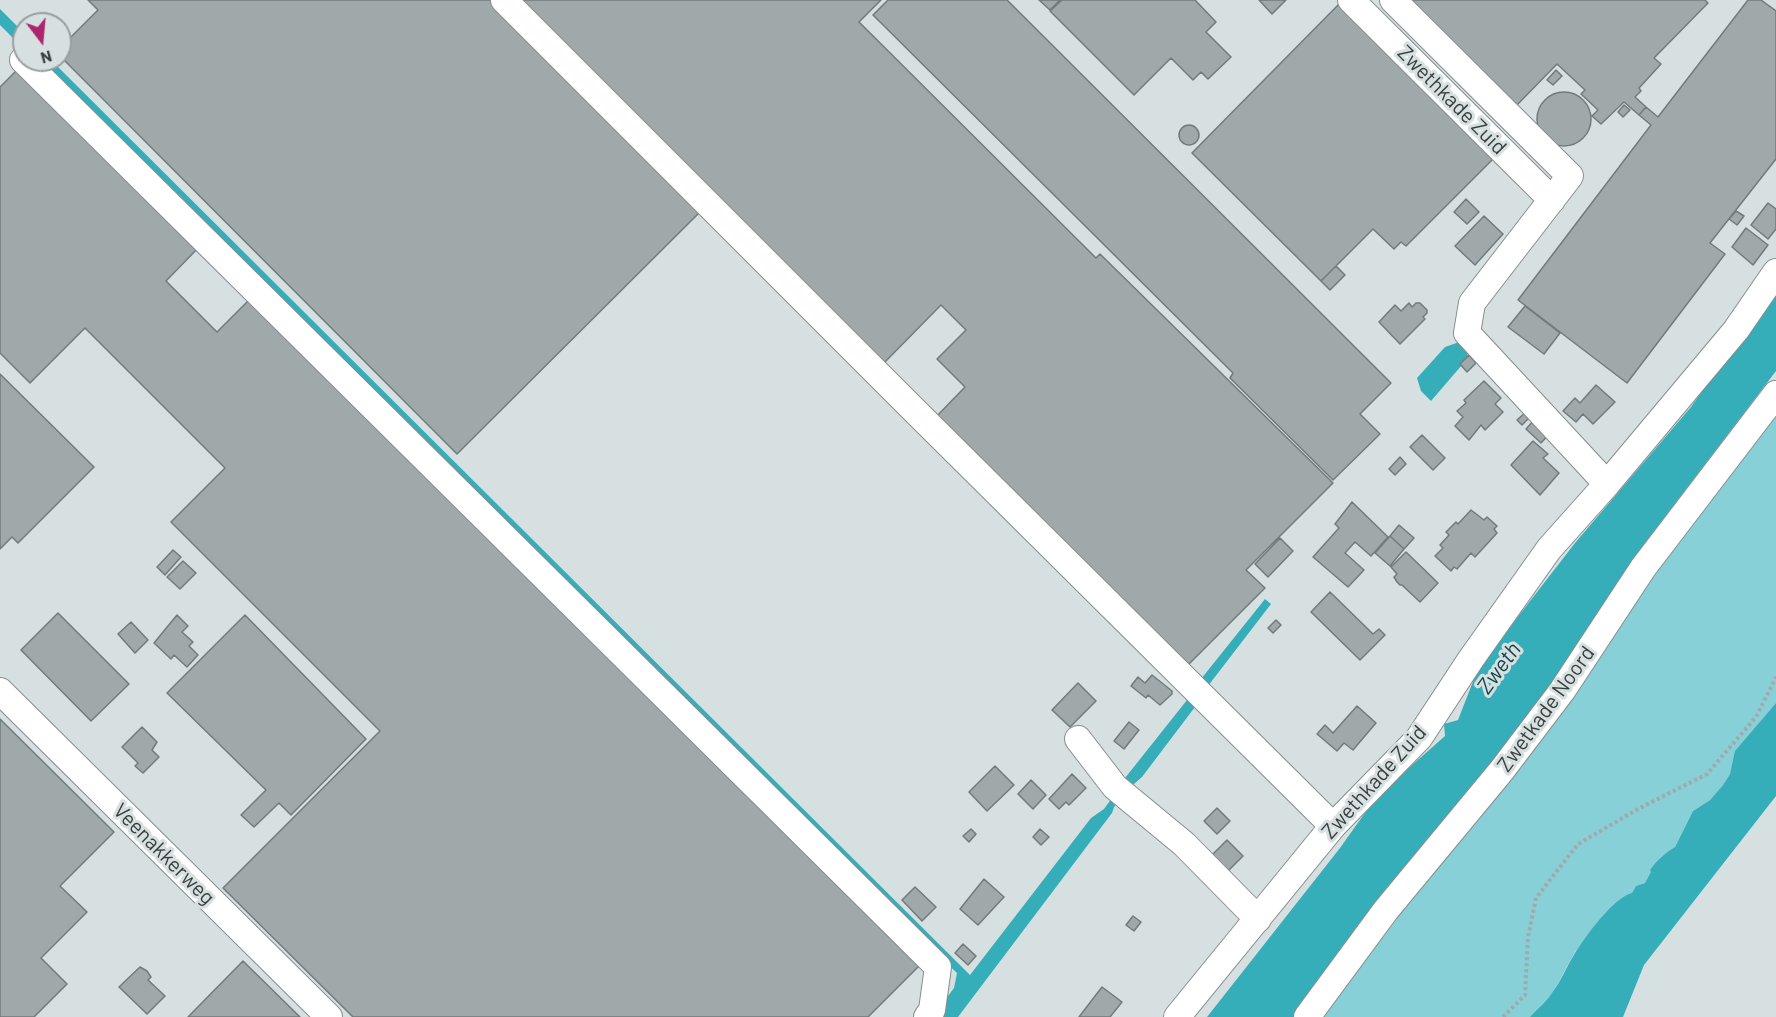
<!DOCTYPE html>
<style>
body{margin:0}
#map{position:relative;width:1776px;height:1017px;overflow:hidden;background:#d7e0e1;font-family:Barlow,sans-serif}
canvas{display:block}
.north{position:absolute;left:12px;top:12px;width:60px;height:60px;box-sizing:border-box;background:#d7e0e1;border:2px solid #989f9f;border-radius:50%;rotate:164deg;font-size:16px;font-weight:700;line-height:24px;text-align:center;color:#393d3d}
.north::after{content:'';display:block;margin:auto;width:21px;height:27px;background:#ad266c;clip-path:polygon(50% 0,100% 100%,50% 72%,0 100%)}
</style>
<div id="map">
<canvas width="1776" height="1017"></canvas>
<div class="north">N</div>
</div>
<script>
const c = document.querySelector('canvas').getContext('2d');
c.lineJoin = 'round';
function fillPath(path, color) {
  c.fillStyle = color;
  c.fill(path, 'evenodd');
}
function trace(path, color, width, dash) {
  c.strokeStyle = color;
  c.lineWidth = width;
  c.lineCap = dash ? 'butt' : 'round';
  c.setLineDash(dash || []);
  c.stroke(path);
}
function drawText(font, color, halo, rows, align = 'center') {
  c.font = font + ' Barlow,sans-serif';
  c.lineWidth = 6;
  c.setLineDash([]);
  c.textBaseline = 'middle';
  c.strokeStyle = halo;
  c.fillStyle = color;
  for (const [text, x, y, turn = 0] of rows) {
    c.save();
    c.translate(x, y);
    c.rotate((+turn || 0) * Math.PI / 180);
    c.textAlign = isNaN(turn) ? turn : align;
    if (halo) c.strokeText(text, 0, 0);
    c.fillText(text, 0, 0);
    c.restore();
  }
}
fillPath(new Path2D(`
 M1776,409V703L1736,751L1730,774L1723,785L1710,800L1693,811L1675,847C1665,853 1658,859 1651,869L1652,872L1645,883L1636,886L1632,893L1592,930L1575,952L1552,994L1530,1017H1313L1700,505Z`), '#88d0d7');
fillPath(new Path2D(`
 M0,9L24,33V49L0,25Z
 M35,60H51L970,975L1091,818L1104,809L1125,780V778L1187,700L1195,707L1142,777C1131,787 1116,798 1112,813L958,1017H932L954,988L957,973L811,833Z
 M1776,285V371L1632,560L1595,620L1519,731L1294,1017H1207L1340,848L1377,796L1445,736L1444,724L1458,720L1474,679L1496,645L1575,543L1691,407Z
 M1465,340L1468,358L1431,401L1421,391L1417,378L1445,347Z
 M1265,599L1271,604L1208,686L1201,679Z
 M1776,703V796L1644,965L1623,1017H1530C1537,1009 1546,1002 1552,993C1561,981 1567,966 1575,953C1586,936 1613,898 1632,893L1636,886L1645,883L1651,872L1650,870C1658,859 1665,853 1675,847L1693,811L1710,800L1723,785L1730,774L1735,751Z`), '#36aeb9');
const building = new Path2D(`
 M88,0H492L701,211L457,454L60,56V48L98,10Z
 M515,0H881L859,22L1096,258L1100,254L1333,483L1246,570L1265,588L1185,668L934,419L965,387L937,359L966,330L941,305L881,366Z
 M888,0H1007L1391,383L1360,414L1380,434L1333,480L1230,378L1233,373L873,15Z
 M1039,0H1060L1050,10Z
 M1062,0H1195L1216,22L1206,32L1231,57L1208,79L1201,72L1193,80L1171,58L1134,95L1050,11Z
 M1259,0H1286L1272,14Z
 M1408,0H1705L1708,3L1654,58L1661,64L1639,88L1641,91L1635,97L1646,107L1639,115L1624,102L1601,124L1592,116L1598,110L1581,94L1585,90L1557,64L1515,107Z
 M1748,0H1761L1776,11V159L1710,243L1725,254L1627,383L1518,300L1651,125L1639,115L1646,107L1658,117Z
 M1342,1L1496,156L1406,246L1401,242L1394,249L1373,229L1321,281L1192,153Z
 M22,65L202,244L166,281L217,332L254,295L924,961L868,1017H353L223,888L380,731L171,522L225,468L85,328L30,383L0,353V87Z
 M1556,70L1562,76L1553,85L1547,80Z
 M1537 119a27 27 0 1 1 54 0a27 27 0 1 1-54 0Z
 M1624,105L1630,110L1623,117L1618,112Z
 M1179 135a10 10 0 1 1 20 0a10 10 0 1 1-20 0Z
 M1466,199L1479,212L1467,224L1454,212Z
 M1768,203L1776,209V229L1768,239L1751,225Z
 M1736,211L1744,216L1737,225L1729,219Z
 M1484,216L1503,234L1475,265L1455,246Z
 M1746,228L1768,245L1753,265L1732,247Z
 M1336,266L1345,275L1330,290L1321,281Z
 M1409,303L1412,307L1416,303H1420L1427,310V313L1423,317L1425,319L1400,344L1379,322L1395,305L1401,311Z
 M1525,306L1560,333L1544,354L1508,327Z
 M1469,355L1476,363L1467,372L1460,364Z
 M0,374L94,467L18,543L12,537L0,549Z
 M1484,381L1501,398L1495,404L1503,412L1485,430L1481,425L1469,440L1455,426L1463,417L1457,411L1466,403L1464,400Z
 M1596,385L1615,402L1593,424L1583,414L1576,422L1563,411L1575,398L1580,403Z
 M1526,412L1530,417L1522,425L1517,420Z
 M1535,419L1550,433L1541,443L1526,429Z
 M1422,435L1445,458L1433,470L1410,447Z
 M1533,441L1548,454L1543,458L1559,473L1540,495L1511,465Z
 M1400,457L1406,464L1395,475L1389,469Z
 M1352,502L1388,537L1371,556L1355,542L1345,553L1364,570L1348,587L1313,557L1339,528L1335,524Z
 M1471,510L1484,520L1487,517L1497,526L1494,529L1497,533L1475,557L1471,553L1457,569L1454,567L1451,571L1435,556L1443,548L1440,545L1449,535L1446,532L1456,522L1458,524Z
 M1399,525L1414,538L1404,549L1390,536Z
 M1390,536L1404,549L1390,566L1375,553Z
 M1280,538L1293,551L1268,577L1255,564Z
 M173,550L181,557L165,575L157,567Z
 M1406,552L1438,583L1420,602L1402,585H1400L1397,582L1394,577L1397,574L1391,567Z
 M183,561L196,573L180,589L167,577Z
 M1330,592L1373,634L1379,629L1385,635L1360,660L1311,612Z
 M58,613L129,684L91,721L21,650Z
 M177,615L188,626L182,632L193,642L189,646L198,655L187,667L174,655L171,659L154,643Z
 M245,615L366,739L291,815L279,803L254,827L241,815L266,790L167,693Z
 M1276,620L1281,625L1273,633L1268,628Z
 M131,622L148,640L135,653L118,634Z
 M1152,675L1172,691V694L1160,705L1148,695L1146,698L1131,686L1138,677L1145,683Z
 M1078,683L1096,701L1070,727L1052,710Z
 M1357,706L1376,723L1353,750L1344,743L1337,751L1317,734L1325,725L1333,733Z
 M0,719L114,832L60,886L87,912L41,958L67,984L34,1017H0Z
 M1129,722L1139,730L1124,749L1114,741Z
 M142,727L157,742L152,750L159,757L143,773L135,766L138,763L122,747Z
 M995,766L1014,785L987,811L969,792Z
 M1072,774L1086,788L1069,805L1066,802L1059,809L1049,799Z
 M1031,780L1046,795L1033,809L1018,794Z
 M1217,808L1230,821L1217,834L1204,821Z
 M971,829L976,834L969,842L963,836Z
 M1040,829L1049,837L1041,845L1033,837Z
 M1227,840L1243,856L1225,874L1209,858Z
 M984,879L1004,897L978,925L960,909Z
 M915,887L936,907L922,921L902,900Z
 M1133,916L1141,922L1134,931L1126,925Z
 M963,944L976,956L968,965L955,953Z
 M243,961L300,1017H188Z
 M140,967L147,971L151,977L148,980L165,996L147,1014L119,987Z
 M1102,987L1122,1002L1110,1017H1079Z`);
fillPath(building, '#a0a9aa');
trace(building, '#727b7b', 1.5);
const minor = new Path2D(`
 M504,0L911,407L1333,826
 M1351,0L1552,200
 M1393,0L1570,176L1472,303L1467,333L1607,484
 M23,60L938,967L932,1010L927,1017
 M0,691L329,1017
 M1078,739L1115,787L1184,844L1258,919
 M1177,1017L1333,826L1419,738L1471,659L1549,549L1607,484L1736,330L1776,272
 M1307,1017L1386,910L1502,770L1562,691L1643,568L1776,394`);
trace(minor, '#868e8f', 28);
trace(new Path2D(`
 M1503,1017L1525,995L1528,937L1536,898L1578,844L1640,808L1707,774L1756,717L1776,677`), '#a1a9a9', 4, [3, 3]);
trace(minor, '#fff', 26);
drawText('21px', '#393d3d', '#d7e0e1', [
 ["Zwethkade Zuid",1452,100,45],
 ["Zwetkade Noord",1546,709,-54],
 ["Zwethkade Zuid",1374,782,-48],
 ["Veenakkerweg",164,854,45]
]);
drawText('italic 22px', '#0e4348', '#d7e0e1', [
 ["Zweth",1499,668,-54]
]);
</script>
